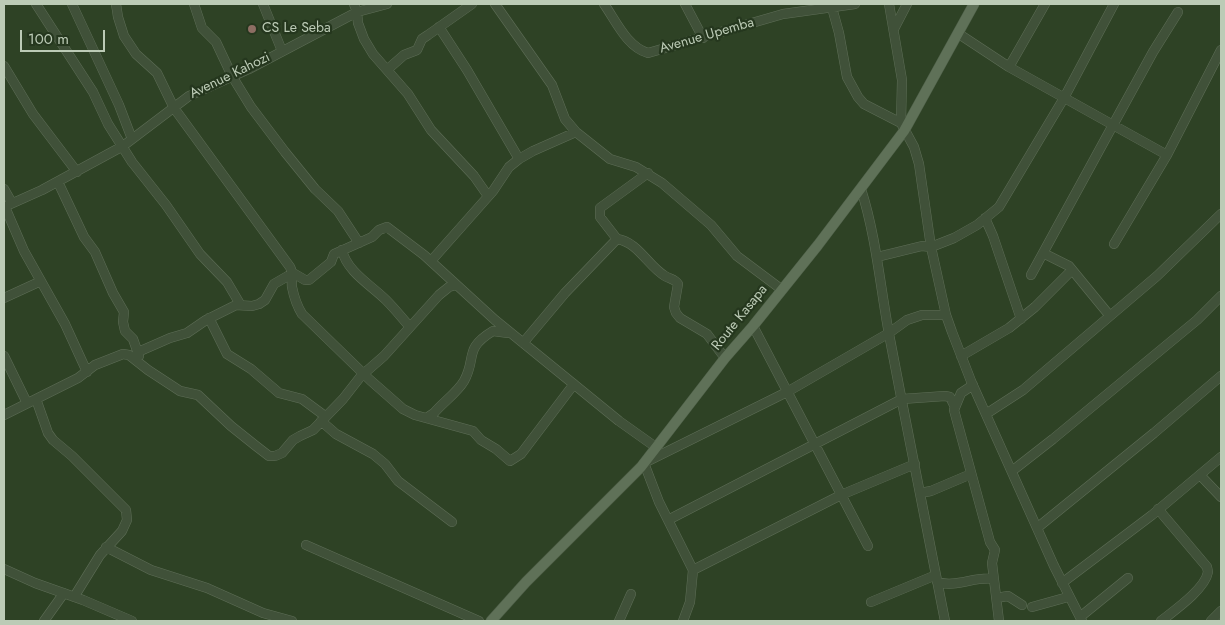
<!DOCTYPE html>
<style>
body{margin:0}
#map{position:relative;width:1225px;height:625px;overflow:hidden;background:#2e4225;font-family:Jost,sans-serif}
canvas{display:block}
.frame{position:absolute;inset:0;border:5px solid #bccbb6;pointer-events:none}
.scale{position:absolute;left:20px;top:30px;width:85px;height:22px;box-sizing:border-box;border:2px solid #bccbb6;border-top:0;padding-left:6px;font-size:15px;line-height:18px;white-space:nowrap;color:#bccbb6;-webkit-text-stroke:4px #25371e;paint-order:stroke}
</style>
<div id="map">
<canvas width="1225" height="625"></canvas>
<div class="frame"></div>
<div class="scale">100 m</div>
</div>
<script>
const c = document.querySelector('canvas').getContext('2d');
c.lineJoin = 'round';
function trace(path, color, width, dash) {
  c.strokeStyle = color;
  c.lineWidth = width;
  c.lineCap = dash ? 'butt' : 'round';
  c.setLineDash(dash || []);
  c.stroke(path);
}
function drawText(font, color, halo, rows, align = 'center') {
  c.font = font + ' Jost,sans-serif';
  c.lineWidth = 4.5;
  c.setLineDash([]);
  c.textBaseline = 'middle';
  c.strokeStyle = halo;
  c.fillStyle = color;
  for (const [text, x, y, turn = 0] of rows) {
    c.save();
    c.translate(x, y);
    c.rotate((+turn || 0) * Math.PI / 180);
    c.textAlign = isNaN(turn) ? turn : align;
    if (halo) c.strokeText(text, 0, 0);
    c.fillText(text, 0, 0);
    c.restore();
  }
}
const minor = new Path2D(`
 M36,4L93,92L108,124L132,162L166,205L200,254L227,282L240,304
 M72,4L119,105L132,139
 M116,4L118,17L124,36L136,54L157,73L174,108L290,267C294,274 291,280 292,287C294,297 297,306 302,314L370,380L403,409L415,415L473,431L481,440L496,449L510,461L521,454L574,384
 M194,4L202,28L216,42L232,76L251,107L285,152L315,189L338,211L359,243
 M263,4L282,51
 M354,4L357,12L358,23L364,39L373,54L408,94L431,130L474,176L488,196
 M495,4L552,85L565,119L576,132L610,159L636,167L662,183L711,225L737,256L781,289
 M604,4C616,21 627,47 648,53L783,14L855,4
 M685,4L703,38
 M831,4L839,33L847,77L858,97L864,104L901,123L914,147L919,164L931,247L946,315L952,332L971,381L1054,566L1082,621
 M889,4L902,80L901,123
 M439,27L467,70L519,159
 M894,29L907,4
 M959,34L1009,67L1113,125L1153,52L1178,12
 M4,66L33,114L77,172
 M1009,67L1045,4
 M388,69L404,55L417,50L422,39L428,35L472,4
 M648,173L600,208V217L617,239C638,242 648,266 665,276C670,279 675,279 678,284L674,307L676,313L680,318L707,334L725,358
 M58,182L84,237L95,252L113,293L124,312L123,322L125,331L133,339L139,356
 M4,189L12,203
 M861,189C876,236 880,285 889,334C907,430 927,526 945,621
 M4,207L42,190L123,146L189,96L249,69L357,12L387,4
 M5,207L24,251L65,324L87,372
 M985,218L993,236L1021,319
 M1114,244L1167,155L1221,50
 M342,250C347,272 371,285 386,300C395,309 402,318 410,327
 M1043,253L1069,266L1110,316
 M877,257L922,246L931,247L954,238L977,225L999,207L1064,98L1114,4
 M431,261L493,191L509,167L519,159L533,151L576,132
 M1031,275L1113,125L1167,155
 M4,298L41,281
 M209,318L227,354L251,369L279,393L302,399L325,416
 M753,326L868,546
 M523,343L565,293L617,239
 M138,352L170,338L187,333L206,320L236,305L252,306L259,304L265,300L274,284L293,273L305,280H309L331,262L334,254L372,237L379,230L387,227L424,255L495,320L619,421L657,448
 M4,356L27,403
 M961,356L1009,328L1035,307L1071,271
 M973,385L961,393L954,410L990,542L995,550L992,563L999,621
 M36,399L48,433L53,440L72,456L126,510L127,520L122,531L100,555L74,597
 M986,414L1023,390L1157,276L1221,214
 M4,415L78,378L95,365L123,354L129,355L148,370L180,391L198,395L231,426L256,446L269,456H275L282,453L293,440L300,436L313,430L343,399L361,376L384,356L439,295L449,287L456,285
 M428,417L434,413C443,402 457,393 464,381C477,358 463,349 493,331L508,333
 M321,421L336,434L373,454L385,464L398,481L452,522
 M1012,471L1053,439L1197,320L1221,296
 M1200,475L1221,497
 M920,493L931,491L971,474
 M1158,509L1207,567L1208,572C1205,589 1175,610 1161,621
 M668,520L902,399L945,396L950,397L955,407
 M1037,528L1154,433L1221,376
 M306,545L479,621
 M106,547L151,570L207,588L263,613L292,621
 M4,569L35,583L83,600L132,621
 M693,570L841,495L915,464
 M937,582C957,588 974,576 994,579
 M1062,583L1152,515L1221,457
 M996,598L1008,596L1022,605
 M871,602L936,575
 M1032,607L1068,597
 M1080,617L1128,578
 M44,621L64,593
 M619,621L631,594
 M683,621L690,602L693,570L659,502L644,463L787,392L889,333L907,320L922,315H946
 M1211,621L1221,611`);
const major = new Path2D(`
 M491,621L526,582L641,467L725,358L753,326L818,245L904,131L974,4`);
trace(minor, '#5e6e57', 10);
trace(major, '#4c5d46', 11);
trace(minor, '#405139', 9);
trace(major, '#5f7158', 10);
for (const [x, y, r, color] of [
 [252,29,5,"#8d6e63"]
]) {
  const dot = new Path2D();
  dot.arc(x, y, r, 0, 2 * Math.PI);
  c.fillStyle = color;
  c.fill(dot);
  trace(dot, '#25371e', 2);
}
drawText('14px', '#bccbb6', '#25371e', [
 ["CS Le Seba",262,29]
], 'left');
drawText('14px', '#bccbb6', '#25371e', [
 ["Avenue Upemba",707,36,-16],
 ["Avenue Kahozi",230,76,-26],
 ["Route Kasapa",740,318,-51]
]);
</script>
